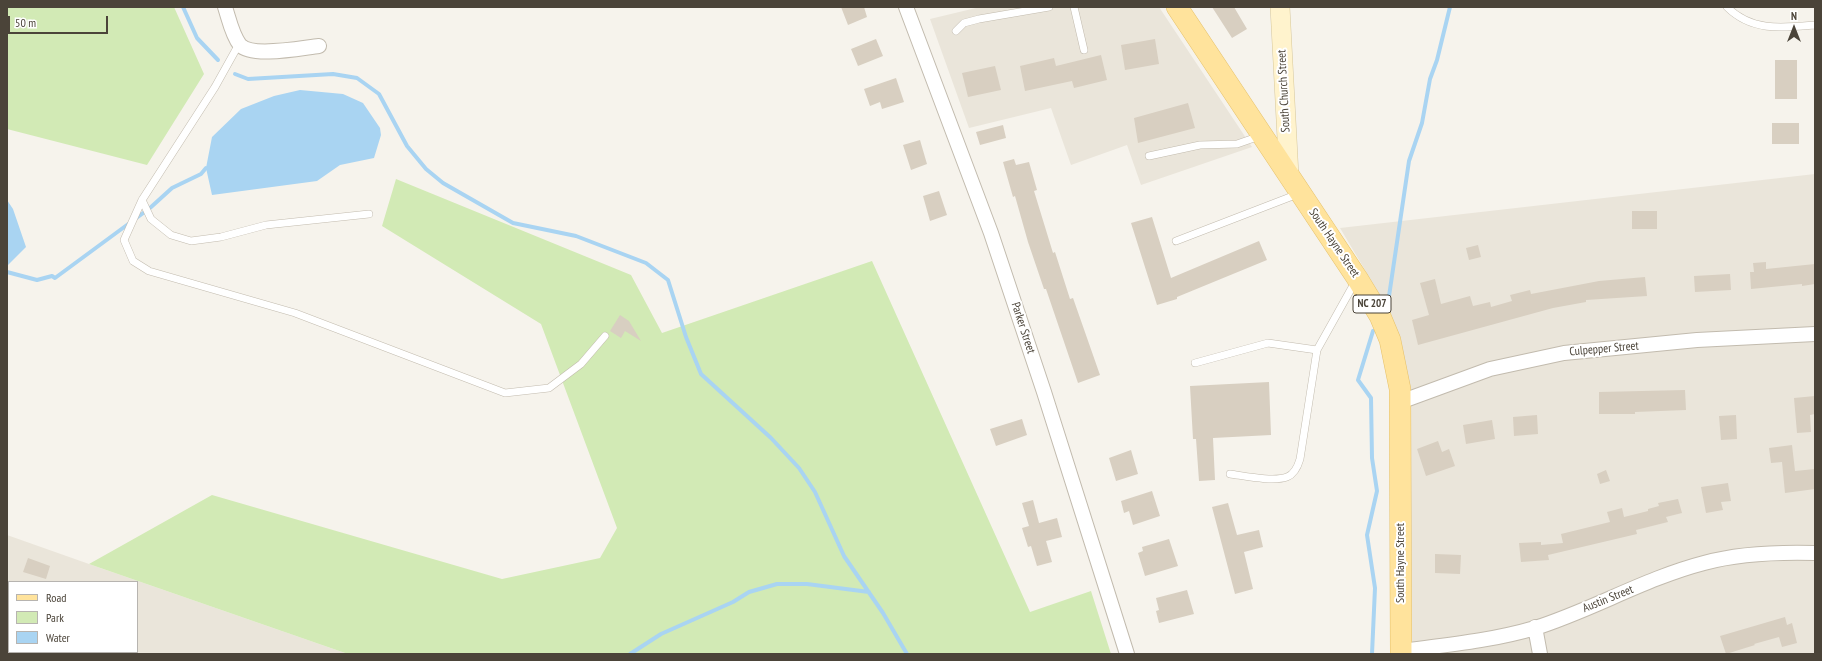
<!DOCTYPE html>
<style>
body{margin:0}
#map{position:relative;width:1822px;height:661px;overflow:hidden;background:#f6f3ec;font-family:"PT Sans Narrow",sans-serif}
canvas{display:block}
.frame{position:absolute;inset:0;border:8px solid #4b4439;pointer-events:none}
.legend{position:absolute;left:8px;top:581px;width:130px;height:72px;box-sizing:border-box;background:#fff;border:1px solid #b7b4b0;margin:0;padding:5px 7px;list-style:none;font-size:12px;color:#4b4439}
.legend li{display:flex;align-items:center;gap:8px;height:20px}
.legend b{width:20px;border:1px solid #b7b4b0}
.north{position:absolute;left:1774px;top:8px;width:40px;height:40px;-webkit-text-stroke:3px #fff;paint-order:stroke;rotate:0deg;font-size:11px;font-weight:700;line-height:16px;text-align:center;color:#4b4439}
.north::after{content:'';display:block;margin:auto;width:14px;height:18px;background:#4b4439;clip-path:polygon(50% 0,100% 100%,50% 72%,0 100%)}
.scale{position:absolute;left:8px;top:16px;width:100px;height:18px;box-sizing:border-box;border:2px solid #4b4439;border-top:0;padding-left:5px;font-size:12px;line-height:14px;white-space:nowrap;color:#4b4439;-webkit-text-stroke:3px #fff;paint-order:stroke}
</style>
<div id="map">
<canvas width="1822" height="661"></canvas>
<div class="frame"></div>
<ul class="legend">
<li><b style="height:5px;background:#ffe39c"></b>Road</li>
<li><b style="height:11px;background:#d2eab5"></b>Park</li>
<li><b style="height:11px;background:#a9d4f2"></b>Water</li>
</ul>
<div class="north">N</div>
<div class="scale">50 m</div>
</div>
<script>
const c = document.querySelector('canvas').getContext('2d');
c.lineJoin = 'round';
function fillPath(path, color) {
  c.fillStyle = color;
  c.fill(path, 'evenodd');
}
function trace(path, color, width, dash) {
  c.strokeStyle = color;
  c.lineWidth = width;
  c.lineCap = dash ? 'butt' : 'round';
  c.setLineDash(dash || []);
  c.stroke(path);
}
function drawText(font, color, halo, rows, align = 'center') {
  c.font = font + ' "PT Sans Narrow",sans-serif';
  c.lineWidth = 4;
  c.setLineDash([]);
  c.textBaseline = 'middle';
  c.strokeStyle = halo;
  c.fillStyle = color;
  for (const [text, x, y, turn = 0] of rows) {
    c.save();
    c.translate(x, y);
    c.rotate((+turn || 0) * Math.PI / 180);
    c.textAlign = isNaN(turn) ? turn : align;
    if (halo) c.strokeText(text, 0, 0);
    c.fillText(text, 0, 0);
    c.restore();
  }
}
fillPath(new Path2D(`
 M980,7H1159L1252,147L1141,185L1127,145L1071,165L1051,108L969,128L930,19Z
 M1815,174V654H1409L1407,440L1401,340L1377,290L1340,228Z
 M7,535L89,564L348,654H7ZM9,582H137V652H9Z`), '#eae5da');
fillPath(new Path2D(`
 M7,7H174L204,74L147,165L7,129Z
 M396,179L631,275L662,333L872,261L1030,612L1091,591L1111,654H348L89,564L212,495L502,579L600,558L617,528L541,324L382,226Z`), '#d2eab5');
fillPath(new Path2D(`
 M300,90L343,94L363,103L380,128L381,135L374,158L340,165L317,181L212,195L206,168L212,137L241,109L274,96Z
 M7,200L13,209L26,247L7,266Z`), '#a9d4f2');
trace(new Path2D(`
 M183,7L197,38L218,60
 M235,74L248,79L333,74L357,78L379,94L407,146L426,169L443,183L513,223L576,236L646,263L668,280L686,337L701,374L771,438L799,468L815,492L844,556L883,613L907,654
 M7,272L37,280L52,276L55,278L150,208L172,188L201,174L206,168
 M1388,303L1409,161L1422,123L1430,79L1437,60L1450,7
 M630,654L661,634L733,602L749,592L777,584H807L869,592
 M1372,654L1375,588L1367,535L1377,491L1372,458L1371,398L1358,380L1373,331`), '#a9d4f2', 4);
fillPath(new Path2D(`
 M841,7H864L867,17L848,25Z
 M1212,7H1234L1247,29L1232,38Z
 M876,39L883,56L858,66L851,49Z
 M1155,39L1159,64L1125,70L1121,45Z
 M1101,55L1107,80L1074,88L1072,81L1025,91L1020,66L1054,58L1056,66Z
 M1775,60H1797V99H1775Z
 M995,66L1001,90L968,97L962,73Z
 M896,78L904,102L882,109L880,102L870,106L864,89Z
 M1188,103L1195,128L1138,143L1134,118Z
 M1772,123H1799V144H1772Z
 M1003,125L1006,138L980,145L976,132Z
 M920,140L927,164L911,170L903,145Z
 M1014,159L1016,165L1029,162L1037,190L1034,191L1053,253L1055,252L1070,299L1073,298L1100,375L1078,383L1046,289H1044L1028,242L1015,196L1013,197L1003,162Z
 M939,191L947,215L930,221L923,196Z
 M1632,211H1657V229H1632Z
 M1152,217L1171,278L1259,241L1267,260L1177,297V299L1157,305L1131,223Z
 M1478,245L1481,257L1469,260L1466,248Z
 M1766,262V269L1815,264V284L1802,286V284L1751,289L1750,272H1754L1753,263Z
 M1730,274L1731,290L1695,292L1694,276Z
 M1645,277L1647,296L1586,300V302L1553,308L1418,345L1412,320L1429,315L1420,283L1435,279L1441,304L1470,296L1473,306L1490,302L1491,307L1512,301L1510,295L1530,290L1531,294L1599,281Z
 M620,315L629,321L641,341L625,331L621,338L610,331Z
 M1269,382L1271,435L1213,438L1215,480L1199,481L1196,439H1193L1190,386Z
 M1685,390L1686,410L1635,412V414H1599V392Z
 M1815,396V414L1810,415L1811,432L1797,433L1794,398Z
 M1537,415L1538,434L1514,436L1513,417Z
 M1736,415L1737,439L1721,440L1719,416Z
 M1022,419L1027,435L996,446L990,429Z
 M1492,420L1495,439L1466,444L1463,425Z
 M1438,441L1442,452L1449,449L1455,466L1426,476L1417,449Z
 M1792,445L1795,471L1815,469V489L1785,493L1782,462L1771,463L1769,448Z
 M1131,450L1138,474L1116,481L1109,458Z
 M1606,470L1610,481L1600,484L1597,474Z
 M1728,483L1731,501L1721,502L1723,510L1706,513L1701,487Z
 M1152,491L1160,516L1133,525L1129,511L1124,513L1121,501Z
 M1678,499L1682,513L1666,517L1668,522L1636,530L1637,534L1548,555L1549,560L1521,562L1519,543L1541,542V545L1563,543L1561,534L1610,522L1607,512L1622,508L1624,517L1648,511V509L1659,506L1658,503Z
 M1033,500L1039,523L1057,518L1062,537L1046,541L1052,562L1037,566L1031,546L1028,547L1022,528L1029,526L1022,503Z
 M1228,503L1237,535L1259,530L1263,547L1244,552L1253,589L1235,594L1212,507Z
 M1169,539L1178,566L1145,576L1138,553L1143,551L1142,547Z
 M1435,554L1461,555L1460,574L1435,573Z
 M28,558L50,566L46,579L23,572Z
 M1187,590L1194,614L1159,623L1156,611L1159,610L1156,598Z
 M1785,617L1787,625L1792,623L1797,643L1782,647L1779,637L1754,644L1755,645L1726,654L1720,636Z`), '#d8cfc1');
const lane = new Path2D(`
 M1074,7L1084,50
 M1727,7C1752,32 1783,28 1815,25
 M956,31L964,23L979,19L1049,7
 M239,44L215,87L142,200L124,240L133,261L149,271L295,313L505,393L549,388L581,364L605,336
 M1149,156L1200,145L1237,144L1260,136
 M142,200L151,219L171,235L191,241L221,237L266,225L369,214
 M1176,241L1298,194
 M1195,363L1268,343L1317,350L1355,282
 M1230,474C1245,476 1273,482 1287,477C1295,474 1298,466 1300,459L1317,350`);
const street = new Path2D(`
 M225,7C229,19 232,35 240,45C252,58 301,48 319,46
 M906,7L991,233L1044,392L1127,654
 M1400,402L1490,369L1564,353L1697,340L1815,334
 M1535,627L1540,654
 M1401,651C1446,645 1491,641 1535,628C1592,610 1646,578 1704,563C1740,553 1778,552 1815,553`);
const secondary = new Path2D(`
 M1280,7L1289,176`);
const primary = new Path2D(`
 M1177,7L1357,278L1380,316L1390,340L1400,389L1401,654`);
trace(lane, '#c2bbae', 8);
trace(street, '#c2bbae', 16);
trace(secondary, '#d6c79b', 20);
trace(primary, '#e6c16a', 22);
trace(lane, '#fff', 7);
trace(street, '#fff', 14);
trace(secondary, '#fff3cd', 19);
trace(primary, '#ffe39c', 21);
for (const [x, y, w] of [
 [1372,304,38]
]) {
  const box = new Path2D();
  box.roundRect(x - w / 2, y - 9, w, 18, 3);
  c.fillStyle = '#fff';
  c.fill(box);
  trace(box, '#4b4439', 1);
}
drawText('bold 11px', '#4b4439', null, [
 ["NC 207",1372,304]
]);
drawText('12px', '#4b4439', '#fff', [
 ["South Church Street",1284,91,-93],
 ["South Hayne Street",1334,243,56],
 ["Parker Street",1023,328,72],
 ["Culpepper Street",1604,349,-5],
 ["South Hayne Street",1401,563,-90],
 ["Austin Street",1608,599,-22]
]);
</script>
